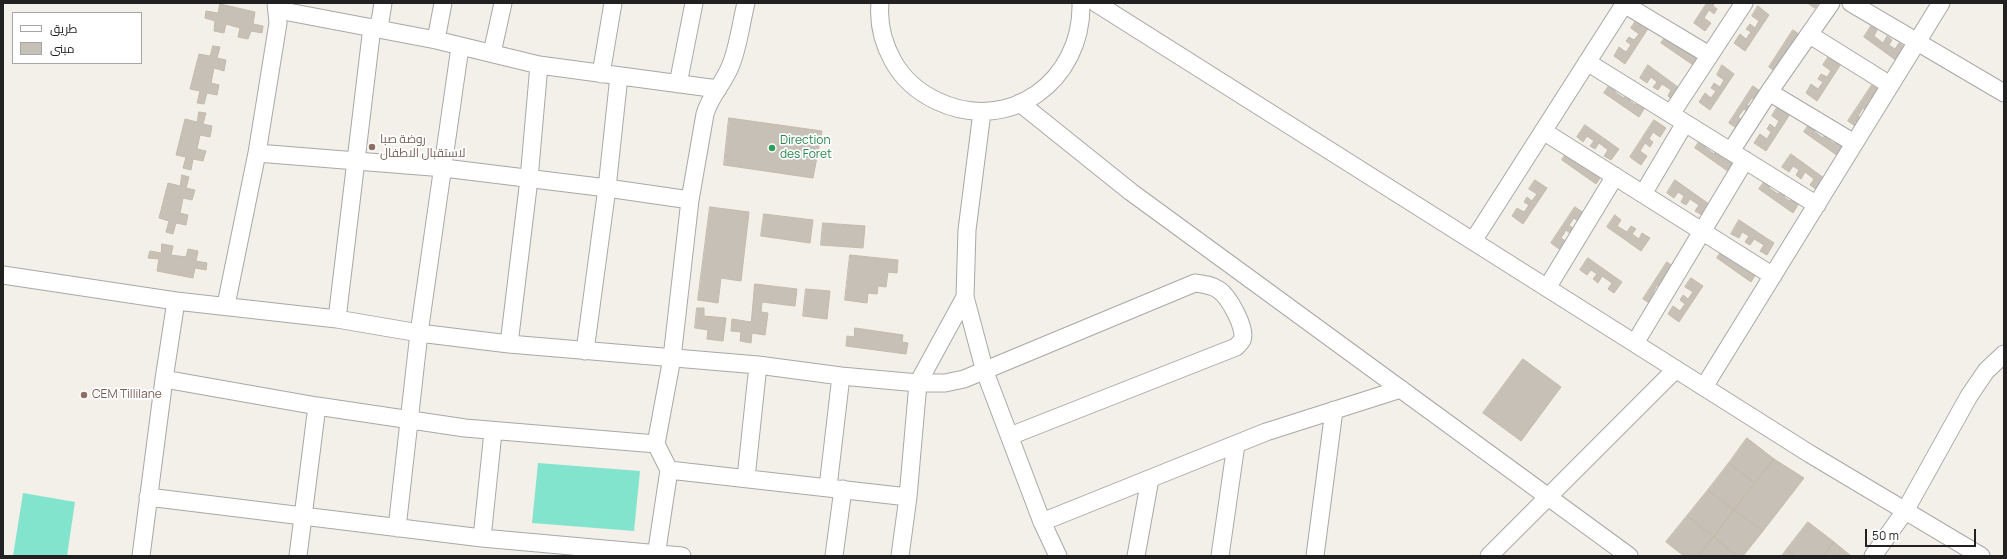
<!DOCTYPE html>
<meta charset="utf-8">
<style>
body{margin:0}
#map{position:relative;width:2007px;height:559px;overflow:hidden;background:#f2f0e8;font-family:Manrope,Cairo,sans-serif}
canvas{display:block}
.frame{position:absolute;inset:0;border:4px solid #212121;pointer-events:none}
.legend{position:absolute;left:12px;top:12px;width:130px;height:52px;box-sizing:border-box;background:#fff;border:1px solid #a6a6a6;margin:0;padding:5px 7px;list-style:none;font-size:12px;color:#212121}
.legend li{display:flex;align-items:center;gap:8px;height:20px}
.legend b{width:20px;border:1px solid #a6a6a6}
.scale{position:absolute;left:1865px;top:529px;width:111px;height:18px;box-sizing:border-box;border:2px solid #212121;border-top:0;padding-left:5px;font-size:12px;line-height:14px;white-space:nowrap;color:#212121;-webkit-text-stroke:3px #fff;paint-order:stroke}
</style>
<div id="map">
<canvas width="2007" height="559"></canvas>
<div class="frame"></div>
<ul class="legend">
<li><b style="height:5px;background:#fff"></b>طريق</li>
<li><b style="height:11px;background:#c7c0b6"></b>مبنى</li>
</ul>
<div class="scale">50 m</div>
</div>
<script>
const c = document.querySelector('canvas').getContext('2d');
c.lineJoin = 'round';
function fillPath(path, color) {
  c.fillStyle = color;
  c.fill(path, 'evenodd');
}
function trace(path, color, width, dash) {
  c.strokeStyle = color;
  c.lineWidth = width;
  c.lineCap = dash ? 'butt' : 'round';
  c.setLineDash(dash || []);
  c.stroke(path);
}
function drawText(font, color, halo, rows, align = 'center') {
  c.font = font + ' Manrope,Cairo,sans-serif';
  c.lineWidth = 3.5;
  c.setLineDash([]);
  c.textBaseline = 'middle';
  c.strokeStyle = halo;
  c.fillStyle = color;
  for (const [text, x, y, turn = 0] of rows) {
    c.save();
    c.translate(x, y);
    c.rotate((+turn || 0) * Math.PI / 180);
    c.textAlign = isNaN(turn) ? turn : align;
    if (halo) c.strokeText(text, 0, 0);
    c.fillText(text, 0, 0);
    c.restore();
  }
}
fillPath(new Path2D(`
 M538,463L640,471L634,531L532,523Z
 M23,493L75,502L67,556H13Z`), '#83e4ce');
const building = new Path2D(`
 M1707,3H1714L1713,6L1717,9L1714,14L1709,10L1704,18L1711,23L1705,31L1694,23Z
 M1808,3H1818L1815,8Z
 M220,4L255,12L253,24L263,26L262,33L251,31L248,39L238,37L240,28L226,24L224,33L214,31L215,21L205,18L206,11L218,13Z
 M1758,6L1769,15L1745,51L1734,43L1740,34L1746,39L1751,32L1746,29L1750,24L1755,28L1759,21L1752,16Z
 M1637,19L1649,27L1625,64L1614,56L1619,47L1626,52L1631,45L1626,41L1629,37L1634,40L1639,34L1631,28Z
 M1871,26L1877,30L1874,36L1883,43L1887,36L1892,40L1889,45L1895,49L1899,43L1906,48L1897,61L1864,37Z
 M1793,30L1805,38L1799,47L1792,42L1787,49L1792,52L1789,57L1784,53L1779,61L1785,66L1780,75L1769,67Z
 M1669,32L1672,42L1681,49L1685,42L1687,51L1693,56L1697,49L1704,55L1696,67L1661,43Z
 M213,46L220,47L217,58L226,60L224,71L214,68L211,83L219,85L217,95L207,93L204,104L197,103L200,91L190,89L199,54L210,56Z
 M1829,56L1841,64L1817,101L1806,93L1811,84L1818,89L1823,82L1818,79L1821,74L1827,77L1831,71L1823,65Z
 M1648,65L1682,90L1674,101L1668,96L1671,90L1662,84L1658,90L1653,87L1657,82L1651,77L1647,83L1640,78Z
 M1722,65L1734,74L1710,110L1699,102L1705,93L1711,98L1716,91L1711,88L1714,83L1720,87L1724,80L1717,75Z
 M1612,81L1618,86L1615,92L1624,98L1628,92L1633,95L1630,101L1636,105L1640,99L1647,104L1639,117L1604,93Z
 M1872,85L1884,93L1878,102L1871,97L1867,104L1871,107L1868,112L1863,108L1858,116L1865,121L1859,129L1848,121Z
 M1753,86L1764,94L1759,103L1752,98L1747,105L1752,108L1749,113L1744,109L1738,117L1745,122L1739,130L1729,123Z
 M1778,106L1790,114L1766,151L1754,143L1760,134L1767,139L1771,132L1767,129L1770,124L1775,128L1779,121L1772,116Z
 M199,112L206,113L203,124L212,126L210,137L200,135L197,149L206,151L203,161L193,159L191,170L183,168L186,157L176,155L185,119L197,122Z
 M729,118L822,131L813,178L724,165Z
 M1654,120L1666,128L1660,137L1653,132L1649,139L1653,142L1650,147L1645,143L1640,151L1647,156L1641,165L1630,157Z
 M1811,121L1818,125L1814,131L1823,138L1827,131L1832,135L1829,140L1835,144L1839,138L1846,143L1838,156L1804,132Z
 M1585,125L1619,149L1611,160L1604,156L1608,150L1599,143L1595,149L1590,146L1594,141L1587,136L1583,142L1577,137Z
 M1702,137L1709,142L1705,147L1714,154L1718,147L1723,151L1720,156L1726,160L1730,154L1737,159L1729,172L1695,148Z
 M1569,149L1576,154L1572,159L1581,166L1585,159L1604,172L1596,184L1562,160Z
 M1791,154L1824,178L1817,190L1810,185L1814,179L1805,172L1801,179L1796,175L1799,170L1793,166L1789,172L1782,167Z
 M182,175L189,177L186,188L195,190L192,200L183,198L180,213L188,215L186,225L176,223L173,234L166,232L169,221L159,218L168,183L180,186Z
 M1767,178L1773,182L1769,188L1778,194L1783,188L1788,191L1784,197L1790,201L1794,195L1801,200L1793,213L1759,189Z
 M1535,180L1547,188L1523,224L1512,216L1517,208L1524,212L1529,205L1524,202L1527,197L1532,201L1537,194L1529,189Z
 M1675,180L1709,204L1702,215L1695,211L1699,205L1690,199L1686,205L1681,202L1684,196L1678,192L1674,198L1667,193Z
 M710,207L749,212L741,281L721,278L718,303L698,300Z
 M1575,207L1587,215L1581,224L1574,218L1569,225L1574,229L1571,234L1566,230L1561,238L1567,242L1562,251L1551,243Z
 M764,214L813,220L810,243L761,236Z
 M1615,215L1621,220L1617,226L1627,232L1631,226L1636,229L1632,234L1639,239L1642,233L1650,238L1641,251L1607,227Z
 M1739,220L1774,243L1767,255L1760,251L1764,245L1754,239L1750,245L1745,242L1749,236L1742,232L1739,238L1731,234Z
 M823,223L865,226L863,248L821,245Z
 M162,244L173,246L171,255L186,257L188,249L198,251L196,261L207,263L206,270L195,268L193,278L157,271L159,259L148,258L150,251L161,253Z
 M1724,247L1727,257L1736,263L1741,257L1759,269L1751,282L1717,258Z
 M850,255L898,260L897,273L888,272L886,287L878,286L877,294L868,293L867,303L845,300Z
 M1588,258L1622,282L1614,293L1608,289L1612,283L1602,276L1598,283L1593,279L1597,274L1591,270L1587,275L1580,270Z
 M1667,262L1678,270L1673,279L1666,274L1661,281L1666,284L1663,289L1657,285L1653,293L1659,298L1654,306L1643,299Z
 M1691,278L1703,286L1679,322L1668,314L1673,306L1680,311L1685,304L1680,300L1683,295L1688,299L1693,292L1685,287Z
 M755,284L797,289L795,306L762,302L761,312L768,313L765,335L752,333L751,343L740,341L741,332L731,331L732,319L751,322Z
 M806,289L830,291L827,319L803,316Z
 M697,308H704V316L726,318L723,341L707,339L708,330L695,328Z
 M855,328L903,335L902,342L908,343L906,354L846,346L847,336L854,337Z
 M1523,359L1561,387L1521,441L1483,413Z
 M1747,438L1774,459L1755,483L1729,463Z
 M1774,459L1804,478L1763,531L1734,510Z
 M1729,463L1755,483L1734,510L1708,490Z
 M1708,490L1734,510L1714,537L1687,516Z
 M1734,510L1763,531L1743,556H1737L1714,537Z
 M1687,516L1714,537L1698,556H1684L1666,542Z
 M1808,522L1834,542L1823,556H1795L1787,549Z
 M1714,537L1737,556H1698Z
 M1834,542L1851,556H1823Z
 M1787,549L1795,556H1782Z`);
fillPath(building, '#c7c0b6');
trace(building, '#c5baa9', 1);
const minor = new Path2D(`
 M880,3C878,24 883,43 893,61C903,79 918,92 937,101C1009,135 1083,81 1081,3
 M1096,3L1810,454L1981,556
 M1851,3L2004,93
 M1624,4L1709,55
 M278,10L436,40L539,65L718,89
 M379,28L383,3
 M1810,35L1890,85
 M436,40L443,3
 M492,53L503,3
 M1587,62L1817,205
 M601,74L613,3
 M678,84L694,3
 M1769,92L1854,143
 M1020,103L1131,192L1629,556
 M982,112L967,230L965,297L985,372L1042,522L1058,556
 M1671,114L1744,3
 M1543,131L1773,276
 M1731,151L1769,92L1831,3
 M257,153L444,168L607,188L690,200
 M1643,194L1685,123
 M1473,241L1625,3
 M3,275L176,301L337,319L419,333L509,344L758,365L841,376L918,383H945L964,379L1195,283C1203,284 1212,285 1219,290C1229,297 1247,329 1242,340C1241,342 1238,345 1236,347L1010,436
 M1547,288L1615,176
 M226,305L257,153L278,23L276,3
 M337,319L372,27
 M1635,343L1745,160
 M509,344L529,179L539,65
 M585,351L607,188L619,76
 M164,379L317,406L465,428L656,444
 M1704,387L1941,3
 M669,470L908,497
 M746,478L758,365
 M828,487L841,376
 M148,497L482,538L682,556
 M1042,522L1266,432L1401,389
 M397,528L419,333L460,47
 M482,538L493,432
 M141,556L164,379L176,301
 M298,556L317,406
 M656,556L669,470L656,444L672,358L690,200L705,114C710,96 723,84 730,67C738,49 741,23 746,3
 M834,556L843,489
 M900,556L908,497L918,383L965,297
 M1136,556L1150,479
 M1220,556L1236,444
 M1315,556L1334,410
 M1489,556L1676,369
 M1873,556L1905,511L1969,396L1986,371L2004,354`);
trace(minor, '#a8a8a8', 19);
trace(minor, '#fff', 17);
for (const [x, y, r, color] of [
 [372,147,4,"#8d6e63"],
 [772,148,4,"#2e9e5b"],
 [84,395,4,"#8d6e63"]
]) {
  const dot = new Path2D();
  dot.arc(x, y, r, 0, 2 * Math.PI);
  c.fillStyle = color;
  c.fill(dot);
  trace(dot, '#fff', 1.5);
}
drawText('12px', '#785e54', '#fff', [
 ["روضة صبا",380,140],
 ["لاستقبال الاطفال",380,154],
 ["CEM Tillilane",92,395]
], 'left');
drawText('12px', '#27864d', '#fff', [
 ["Direction",780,141],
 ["des Foret",780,155]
], 'left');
</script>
